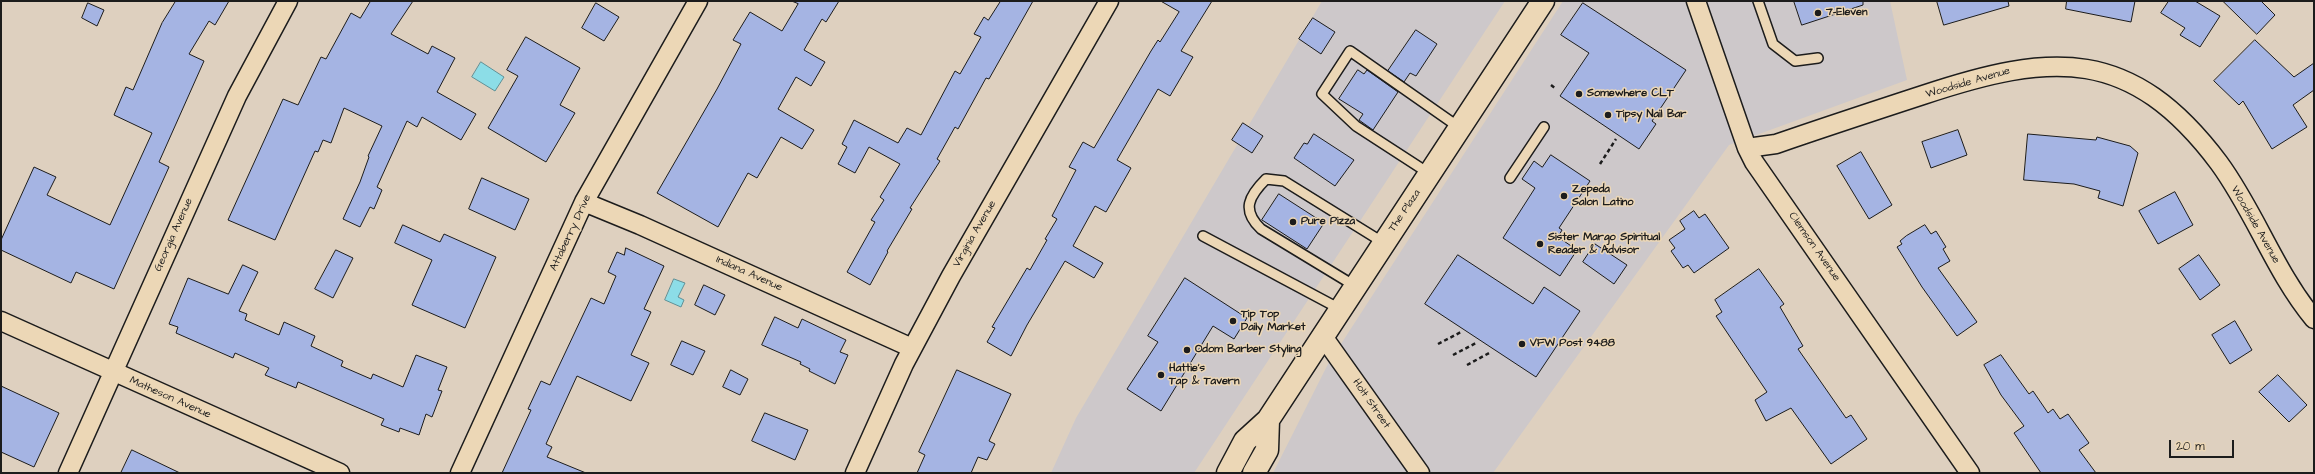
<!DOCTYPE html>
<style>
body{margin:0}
#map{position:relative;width:2315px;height:474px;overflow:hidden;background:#ded0bf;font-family:"Architects Daughter",sans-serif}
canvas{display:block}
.frame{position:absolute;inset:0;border:2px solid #1c1c1c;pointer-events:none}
.scale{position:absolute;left:2169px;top:440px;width:65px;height:18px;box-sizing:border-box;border:2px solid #1c1c1c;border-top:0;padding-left:5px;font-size:12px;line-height:14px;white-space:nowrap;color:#1c1c1c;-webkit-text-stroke:3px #ecd7b6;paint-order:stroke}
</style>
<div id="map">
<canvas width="2315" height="474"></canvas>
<div class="frame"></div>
<div class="scale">20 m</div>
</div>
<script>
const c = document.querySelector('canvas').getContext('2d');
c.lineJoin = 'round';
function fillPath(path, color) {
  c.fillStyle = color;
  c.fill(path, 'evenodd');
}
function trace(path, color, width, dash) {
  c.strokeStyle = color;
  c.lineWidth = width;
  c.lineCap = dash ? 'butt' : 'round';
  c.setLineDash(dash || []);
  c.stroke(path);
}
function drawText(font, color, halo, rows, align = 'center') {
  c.font = font + ' "Architects Daughter",sans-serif';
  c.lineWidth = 3;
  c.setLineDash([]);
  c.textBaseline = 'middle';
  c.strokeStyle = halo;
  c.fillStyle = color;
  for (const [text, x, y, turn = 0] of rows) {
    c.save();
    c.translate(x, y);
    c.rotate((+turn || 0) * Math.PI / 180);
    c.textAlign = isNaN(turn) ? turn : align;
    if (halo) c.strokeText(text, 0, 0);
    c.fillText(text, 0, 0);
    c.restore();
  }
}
fillPath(new Path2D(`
 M1322,1H1505L1194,473H1051L1076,418Z
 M1563,1H1890L1907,80L1729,145L1493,473H1273L1328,364Z`), '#cdc8ca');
const water = new Path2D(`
 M481,62L504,77L495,91L472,77Z
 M674,279L685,283L678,297L684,300L681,307L665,300Z`);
fillPath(water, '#8cdde7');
trace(water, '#5f9096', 1);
const building = new Path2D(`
 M176,1H229L215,25L209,21L189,54L204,61L159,162L169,167L114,289L76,272L71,283L1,250V240L34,167L56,177L47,195L110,225L152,133L114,115L126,87L133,90L162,23Z
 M371,1H413L391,34L428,54L432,46L455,58L437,92L476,114L461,140L422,117L417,127L407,121L377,187L382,190L374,209L370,207L360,227L343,219L360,182L369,157L368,156L382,126L344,108L331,143L323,140L318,152L315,151L275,240L228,220L283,99L298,105L321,57L326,59L351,13L360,18Z
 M792,1H839L826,22L822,19L804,50L825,62L811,86L796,77L778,109L814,130L802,149L781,137L757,178L748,173L718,227L657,193L717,89L741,44L733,40L750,12L782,31L798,4Z
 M1001,1H1033L989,79L986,78L958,129L955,127L937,159L940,161L910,208L912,209L887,251L888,252L870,285L847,272L875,222L871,220L884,200L880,197L900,164L869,147L855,173L838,164L847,147L842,144L854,120L898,143L907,128L921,135L955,71L960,74L981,37L974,34L984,17L988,20Z
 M1161,1H1212L1181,51L1193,57L1170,96L1158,89L1117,160L1131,168L1106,212L1095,206L1073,246L1103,263L1094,278L1065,261L1027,325L1011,356L987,342L995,328L992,327L1027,268L1030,270L1047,240L1045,239L1057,219L1052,216L1076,170L1069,167L1083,142L1094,148L1151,51L1158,40L1160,42L1179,12Z
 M1794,1H1863V5L1802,25Z
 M1937,1H2008L2009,6L1944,25Z
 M2067,1H2135L2131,22L2066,9Z
 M2169,1H2195L2220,16L2200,47L2180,35L2185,28L2161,13Z
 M2223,1H2261L2275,15L2257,34Z
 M88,3L104,10L97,26L82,18Z
 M596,3L619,17L604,41L582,28Z
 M1583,3L1686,70L1652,121L1656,124L1639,149L1560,96L1589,53L1561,35Z
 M1313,18L1335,32L1321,54L1299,39Z
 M1416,30L1437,44L1416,76L1410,73L1404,82L1388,71Z
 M526,37L580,68L560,105L575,113L546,162L488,128L518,76L507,70Z
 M2255,40L2294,77L2314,63V90L2293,105L2307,127L2272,149L2243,101L2239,105L2214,81Z
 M1358,70L1364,74L1367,70L1398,92L1373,130L1359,120L1363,114L1339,99Z
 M1243,123L1263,136L1252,153L1232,140Z
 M1958,130L1967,155L1931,168L1922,142Z
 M1314,134L1354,160L1335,186L1294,158L1304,143L1307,144Z
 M2028,134L2096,140L2097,137L2130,146L2138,153L2123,206L2098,198L2100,191L2074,184L2024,180Z
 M1861,152L1892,205L1869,219L1837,166Z
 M1551,155L1590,181L1559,228L1562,230L1558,237L1577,250L1560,276L1503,238L1535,188L1522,179L1534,161L1542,167Z
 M482,178L529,199L515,230L469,209Z
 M2175,192L2193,225L2158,244L2139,211Z
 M1279,194L1324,223L1307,249L1262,220Z
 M1694,211L1699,218L1705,214L1729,248L1694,273L1688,265L1683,268L1671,251L1675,248L1669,240L1685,229L1680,221Z
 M403,225L440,242L444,234L496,257L465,328L412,305L432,260L395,243Z
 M1925,225L1931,234L1936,231L1946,247L1943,249L1950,261L1938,268L1977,322L1957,336L1922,287L1897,247L1902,244L1900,241L1906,236Z
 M1595,244L1627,265L1614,284L1583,262Z
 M626,248L664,266L644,309L651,312L631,355L649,363L631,401L577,376L546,444L552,447L547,457L586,473H502L531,410L528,409L541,381L550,385L591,298L604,304L616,276L608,272L617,252L624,255Z
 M336,250L353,258L333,298L315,289Z
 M1458,255L1533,304L1544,287L1580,311L1536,377L1425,304Z
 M2199,255L2220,285L2200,300L2179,269Z
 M243,265L258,272L239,311L247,314L245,320L279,335L284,322L315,336L311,346L343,361L341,366L371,379L373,374L403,387L416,355L447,367L438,390L442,391L432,417L426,414L419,435L400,428L399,432L381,425L384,419L298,382L296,388L265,375L269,368L235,353L233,358L176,333L178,327L169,324L188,278L228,294Z
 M1759,269L1784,304L1780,307L1803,346L1798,349L1846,418L1851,415L1867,439L1831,464L1791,408L1766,421L1755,400L1767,392L1716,316L1722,312L1715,300Z
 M1185,278L1247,318L1234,339L1213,326L1161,411L1127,389L1158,342L1148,336Z
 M704,285L725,295L715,315L695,305Z
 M775,317L798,328L802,319L846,340L840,352L848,355L835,384L809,371L810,369L800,364L801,362L762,345Z
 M2235,321L2252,350L2230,364L2212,335Z
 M682,341L705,351L693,375L671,365Z
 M2001,355L2029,394L2033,391L2048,413L2053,409L2060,419L2068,414L2089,443L2079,450L2096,473H2041L2014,433L2024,426L2001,395L1984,365Z
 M731,370L748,379L740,395L723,387Z
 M957,370L1011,394L989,441L995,444L987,460L978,457L971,473H917L925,455L919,452Z
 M2278,375L2307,405L2289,422L2259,392Z
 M1,386L59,413L34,467L1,452Z
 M765,413L808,430L795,460L752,441Z
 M132,450L180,473H121Z`);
fillPath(building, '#a5b4e3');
trace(building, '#1c1c1c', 1);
const lane = new Path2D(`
 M1758,1L1773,44L1795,61L1818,58
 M1430,174L1356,126L1322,94L1350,51L1460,128
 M1510,178L1544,127
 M1203,236L1340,309
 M1355,286L1261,229C1241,210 1249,196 1266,179L1284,181L1384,243`);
const street = new Path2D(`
 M1696,1L1747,148L1754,162L1970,473
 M1747,148L1776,144C1825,127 1874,111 1923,95C2052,52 2131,46 2219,163C2255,212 2275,272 2314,319
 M584,202L640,225L912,348
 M1,321L340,473
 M1322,335L1420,473
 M68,473L237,96L288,1
 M460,473L584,202L698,1
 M855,473L904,364L951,276L1109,1`);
const secondary = new Path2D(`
 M1228,473L1245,441L1268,420L1543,1
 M1254,473L1267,450L1268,420`);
trace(lane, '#1c1c1c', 12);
trace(street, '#1c1c1c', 21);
trace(secondary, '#1c1c1c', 25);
trace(new Path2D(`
 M1551,85L1555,88
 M1600,164L1616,139
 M1438,344L1461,332
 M1453,355L1476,343
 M1467,365L1491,352`), '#1c1c1c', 2.5, [4, 3]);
trace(lane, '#ecd7b6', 9);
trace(street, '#ecd7b6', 18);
trace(secondary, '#ecd7b6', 22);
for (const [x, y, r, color] of [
 [1818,13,4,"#1c1c1c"],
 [1579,94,4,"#1c1c1c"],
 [1608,115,4,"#1c1c1c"],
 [1564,196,4,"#1c1c1c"],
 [1293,222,4,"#1c1c1c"],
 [1540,244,4,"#1c1c1c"],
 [1233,321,4,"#1c1c1c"],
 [1522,344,4,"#1c1c1c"],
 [1187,350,4,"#1c1c1c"],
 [1161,375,4,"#1c1c1c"]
]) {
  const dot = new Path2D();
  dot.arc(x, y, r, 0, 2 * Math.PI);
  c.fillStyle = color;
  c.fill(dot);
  trace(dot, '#ecd7b6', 1.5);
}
drawText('bold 11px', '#1c1c1c', '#ecd7b6', [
 ["7-Eleven",1826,13],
 ["Somewhere CLT",1587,94],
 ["Tipsy Nail Bar",1616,115],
 ["Zepeda",1572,190],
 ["Salon Latino",1572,203],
 ["Pure Pizza",1301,222],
 ["Sister Margo Spiritual",1548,238],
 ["Reader & Advisor",1548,251],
 ["Tip Top",1241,315],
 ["Daily Market",1241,328],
 ["VFW Post 9488",1530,344],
 ["Odom Barber Styling",1195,350],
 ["Hattie's",1169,369],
 ["Tap & Tavern",1169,382]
], 'left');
drawText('11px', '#1c1c1c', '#ecd7b6', [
 ["Woodside Avenue",1968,83,-16],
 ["The Plaza",1405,211,-56],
 ["Woodside Avenue",2255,225,60],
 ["Attaberry Drive",571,233,-65],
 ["Virginia Avenue",975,234,-60],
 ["Georgia Avenue",174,235,-66],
 ["Clemson Avenue",1814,247,55],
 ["Indiana Avenue",749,274,24],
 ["Matheson Avenue",170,398,24],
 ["Holt Street",1371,404,55]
]);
</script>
